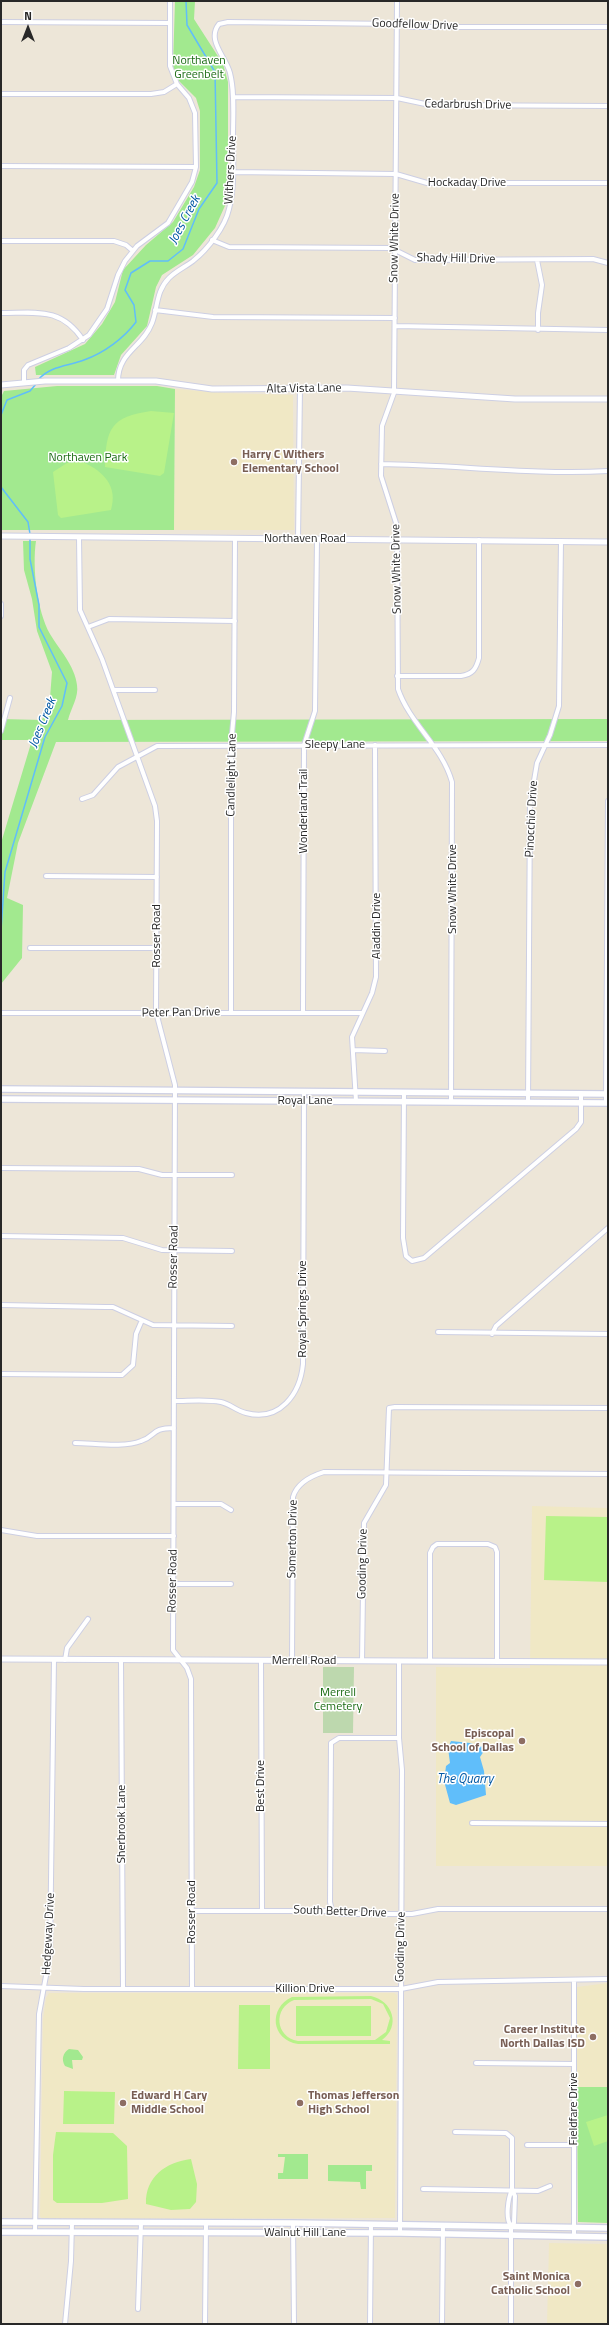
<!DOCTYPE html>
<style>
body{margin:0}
#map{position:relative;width:609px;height:2325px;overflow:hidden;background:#ede6d8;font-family:"Titillium Web",sans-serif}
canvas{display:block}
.frame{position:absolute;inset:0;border:2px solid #282828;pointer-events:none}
.north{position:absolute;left:8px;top:8px;width:40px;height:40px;-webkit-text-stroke:3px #fff;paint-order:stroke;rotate:0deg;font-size:11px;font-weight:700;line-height:16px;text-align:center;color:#282828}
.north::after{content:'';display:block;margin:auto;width:14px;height:18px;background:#282828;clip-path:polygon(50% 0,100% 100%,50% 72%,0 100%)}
</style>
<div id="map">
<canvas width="609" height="2325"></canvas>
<div class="frame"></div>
<div class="north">N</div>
</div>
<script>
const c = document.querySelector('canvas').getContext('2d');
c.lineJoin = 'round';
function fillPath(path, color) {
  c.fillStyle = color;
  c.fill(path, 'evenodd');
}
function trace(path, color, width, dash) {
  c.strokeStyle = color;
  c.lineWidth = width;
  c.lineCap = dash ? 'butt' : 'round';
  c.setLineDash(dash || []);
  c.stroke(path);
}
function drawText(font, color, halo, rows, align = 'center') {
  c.font = font + ' "Titillium Web",sans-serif';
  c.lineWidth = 3;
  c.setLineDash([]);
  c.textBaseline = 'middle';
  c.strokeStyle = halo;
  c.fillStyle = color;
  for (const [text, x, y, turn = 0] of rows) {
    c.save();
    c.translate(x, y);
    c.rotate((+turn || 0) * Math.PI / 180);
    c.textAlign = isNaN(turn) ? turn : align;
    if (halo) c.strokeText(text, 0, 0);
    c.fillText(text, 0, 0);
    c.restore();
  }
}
fillPath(new Path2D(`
 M175,389L224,393L293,395L294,530H174Z
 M532,1506L608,1508V1866H436V1667L530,1668Z
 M608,1983V2087H577V1987Z
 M49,1993H394L397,1995L395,2218L42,2219L40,2216L43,2020L46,1998Z
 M549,2243L608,2244V2324H547Z`), '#f0e8c5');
fillPath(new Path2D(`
 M175,1H195L194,19L223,64L228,82V199L215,228L193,255L162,275L156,287L147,326L121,355L114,375H36L35,367L85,344L102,324L115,302L123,270L146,245L173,222L194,187L200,170V111L196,98L178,80L173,66Z
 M57,386H157L175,389L174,530H1V397L4,391Z
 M23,541H36C32,567 37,611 50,634C59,649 75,666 77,685C79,697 71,708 68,720L608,719V741L56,742L18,843L7,898L23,905L22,958L1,984V843L32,740H1V719L42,720L50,698L52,672L37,631L32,599L24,570Z
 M69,2049L78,2050L83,2057L82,2060H72L73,2069L65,2066C61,2059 63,2053 69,2049Z
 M577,2087H608V2223L578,2222Z
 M278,2154H308V2179H278V2173H283L285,2157H278Z
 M328,2165H372V2171H366V2189H361L360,2182L328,2181Z`), '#a2e98f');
fillPath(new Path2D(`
 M323,1667H354L353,1733H323Z`), '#bdd8ae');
fillPath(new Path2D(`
 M151,411L174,413L164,473L160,476L105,467C106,428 111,417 151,411Z
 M83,462C104,472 118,486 111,510L61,518L58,515L53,472L67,463Z
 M546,1516L608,1517V1582L544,1580Z
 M371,1996C393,2001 401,2026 382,2040L390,2041V2044H298C271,2040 268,2008 292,1997ZM371,1999L383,2004L390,2018L386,2032L375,2040L298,2041C275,2037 273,2008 294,2000Z
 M239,2005H270V2069H238Z
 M296,2006H371V2036H296Z
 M64,2091L115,2092L114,2124H63Z
 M608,2115V2141L594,2146L586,2122Z
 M56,2132L113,2133L127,2146L128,2199L102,2203H57L53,2200V2155Z
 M191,2159L197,2184L196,2202L190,2209L171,2210L146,2204C145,2177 166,2162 191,2159Z`), '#b8f289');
fillPath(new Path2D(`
 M451,1741L470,1743L483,1747L484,1751L480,1757L484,1771L486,1795L456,1805L450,1803L444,1781L446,1766L450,1763L448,1748Z`), '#60befa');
trace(new Path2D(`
 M39,379C50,366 69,366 84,360C104,353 124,338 136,322L134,305L125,290L131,273L150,261H168L183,249L199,209L217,183L215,72L187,25L186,1
 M1,415L7,400L30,391L36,384
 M1,487L28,522L30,534
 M1,930L5,872L45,737L62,706L67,683L39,627V605L30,559V538`), '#60befa', 1.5);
const minor = new Path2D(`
 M397,1L394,393L382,426L381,476L397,526L398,689C410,724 442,746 452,782L451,1102
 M1,22L170,23
 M1,94H151L164,92L177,84
 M233,97L397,98L430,105L608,106
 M1,166L196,167
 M232,172L396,174L427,183H608
 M212,240L229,247L391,248L415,260L593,259L608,263
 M1,241H114L126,245L133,251
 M537,260L542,285L538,313V330
 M155,310L213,317L395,318
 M1,313C37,313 61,307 83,340
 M395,326L608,330
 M118,381C118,352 143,347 152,323C158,307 156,291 169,278C176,271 185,267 193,261C208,249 225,227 229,209C235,186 233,160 233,137C233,116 235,93 230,73C226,57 206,40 219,24L228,22L397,24L412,27H608
 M24,383V370L28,365L69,348L89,335L107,309L118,275L125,261L137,246L168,223L192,182L196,167L195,113L189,98L177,84L170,66V1
 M381,464C457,465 533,475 608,471
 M79,537L80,610L102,659L155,806L157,821L156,1012L175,1085L173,1650L187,1668L191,1679L192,1989
 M298,539L300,388
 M1,604V616
 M88,627L109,619L235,621
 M397,676H461C473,674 476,669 479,658V540
 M114,690H155
 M1,731L10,698
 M82,799L93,795L118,767L157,746L608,745
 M46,876L157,877
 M30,948H156
 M231,1012V745L234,712L235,538
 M303,1012L304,745L315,711L317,539
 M1,1013H362
 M353,1050L385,1051
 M404,1092L403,1238L406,1256L412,1261L424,1258L576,1129L581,1122V1094
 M356,1101L352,1037L372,993L376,977L375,745
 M528,1102L530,804L537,763L550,735L559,706L561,541
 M606,1103L608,801
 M1,1168L139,1169L162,1175H232
 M1,1236L123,1238L162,1250L232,1251
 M1,1305L106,1307H113L153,1325L232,1326
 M438,1332L608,1334
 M492,1334L496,1326L608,1228
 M1,1374L122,1375L133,1365L136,1334L142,1320
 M174,1401C189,1401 206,1399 221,1402C230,1404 237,1411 246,1413C280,1422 300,1394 303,1364L304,1092
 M75,1443C93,1443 124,1448 141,1441C157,1436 150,1428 174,1428
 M174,1504H221L231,1510
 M1,1530L37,1536H174
 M173,1584H231
 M65,1660L67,1648L88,1619
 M121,1660L123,1988
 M261,1661L262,1911
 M292,1661L293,1497C297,1483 311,1476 324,1472L608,1474
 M362,1661L364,1523L386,1485L389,1408L395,1407L608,1408
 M399,1661V1738L402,1770L400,2233
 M430,1661V1553L433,1547L437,1544H488L495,1547L497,1552V1662
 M472,1823L608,1824
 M192,1911H332L341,1914H412L438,1909H608
 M332,1911L330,1902L331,1743L339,1738H399
 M574,1981V2236
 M1,1986L84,1989H401L438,1982L608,1979
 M476,2063L574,2064
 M455,2132L506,2133L512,2138V2190L515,2196L514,2223L511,2226
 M527,2145H574
 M423,2189L538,2191L550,2186
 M293,2223L294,2324
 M35,2232L39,2014L50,1954L54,1659
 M138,2309L141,2223
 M65,2324L71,2261L72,2222
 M205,2324L206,2223
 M370,2324L371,2224
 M442,2324L443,2225
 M511,2324V2226C505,2219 508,2198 512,2190`);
const tertiary = new Path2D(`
 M1,385L45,381H156L212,389L347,388L515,399H608
 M1,536L608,542
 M1,1659L608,1662`);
const secondary = new Path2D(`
 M1,1089L608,1094
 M1,1099L608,1103
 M1,2222L293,2223L608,2228
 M1,2232L400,2233L608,2237`);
trace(minor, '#cdcfe3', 6);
trace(tertiary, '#cdcfe3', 7);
trace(secondary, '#cdcfe3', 8);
trace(minor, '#fff', 4);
trace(tertiary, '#fff', 5);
trace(secondary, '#fff', 5.5);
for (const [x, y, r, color] of [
 [234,462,4,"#8d6e63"],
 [522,1741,4,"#8d6e63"],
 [593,2037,4,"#8d6e63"],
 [123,2103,4,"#8d6e63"],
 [300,2103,4,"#8d6e63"],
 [578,2284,4,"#8d6e63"]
]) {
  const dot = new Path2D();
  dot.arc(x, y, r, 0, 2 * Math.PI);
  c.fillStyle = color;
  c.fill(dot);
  trace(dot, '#fff', 1.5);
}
drawText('12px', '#282828', '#fff', [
 ["Goodfellow Drive",415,25,2],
 ["Cedarbrush Drive",468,105,1],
 ["Withers Drive",231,170,-87],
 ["Hockaday Drive",467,183],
 ["Snow White Drive",395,238,-89],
 ["Shady Hill Drive",456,259,1],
 ["Alta Vista Lane",304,389,-1],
 ["Northaven Road",305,539],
 ["Snow White Drive",397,569,-91],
 ["Sleepy Lane",335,745],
 ["Candlelight Lane",232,775,-89],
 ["Wonderland Trail",304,811,-90],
 ["Pinocchio Drive",532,819,-87],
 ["Snow White Drive",453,889,-90],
 ["Aladdin Drive",377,926,-90],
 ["Rosser Road",157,936,-90],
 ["Peter Pan Drive",181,1013,-1],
 ["Royal Lane",305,1101],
 ["Rosser Road",174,1257,-89],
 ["Royal Springs Drive",303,1309,-90],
 ["Somerton Drive",293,1539,-89],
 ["Gooding Drive",363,1564,-89],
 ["Rosser Road",173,1581,-89],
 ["Merrell Road",304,1661],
 ["Best Drive",261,1786,-90],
 ["Sherbrook Lane",122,1824,-90],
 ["Rosser Road",192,1912,-90],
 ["South Better Drive",340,1912,2],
 ["Hedgeway Drive",49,1934,-87],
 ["Gooding Drive",401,1947,-89],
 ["Killion Drive",305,1989],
 ["Fieldfare Drive",574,2109,-90],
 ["Walnut Hill Lane",305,2233]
]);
drawText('12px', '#1a6b13', '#fff', [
 ["Northaven",199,61],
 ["Greenbelt",199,75],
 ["Northaven Park",88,458],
 ["Merrell",338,1693],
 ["Cemetery",338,1707]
]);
drawText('bold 12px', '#785e54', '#fff', [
 ["Harry C Withers",242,455],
 ["Elementary School",242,469],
 ["Episcopal",514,1734,"right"],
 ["School of Dallas",514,1748,"right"],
 ["Career Institute",585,2030,"right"],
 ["North Dallas ISD",585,2044,"right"],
 ["Edward H Cary",131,2096],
 ["Middle School",131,2110],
 ["Thomas Jefferson",308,2096],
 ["High School",308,2110],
 ["Saint Monica",570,2277,"right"],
 ["Catholic School",570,2291,"right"]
], 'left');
drawText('italic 13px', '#0158a4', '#fff', [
 ["Joes Creek",185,220,-62],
 ["Joes Creek",43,723,-68],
 ["The Quarry",465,1780]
]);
</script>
